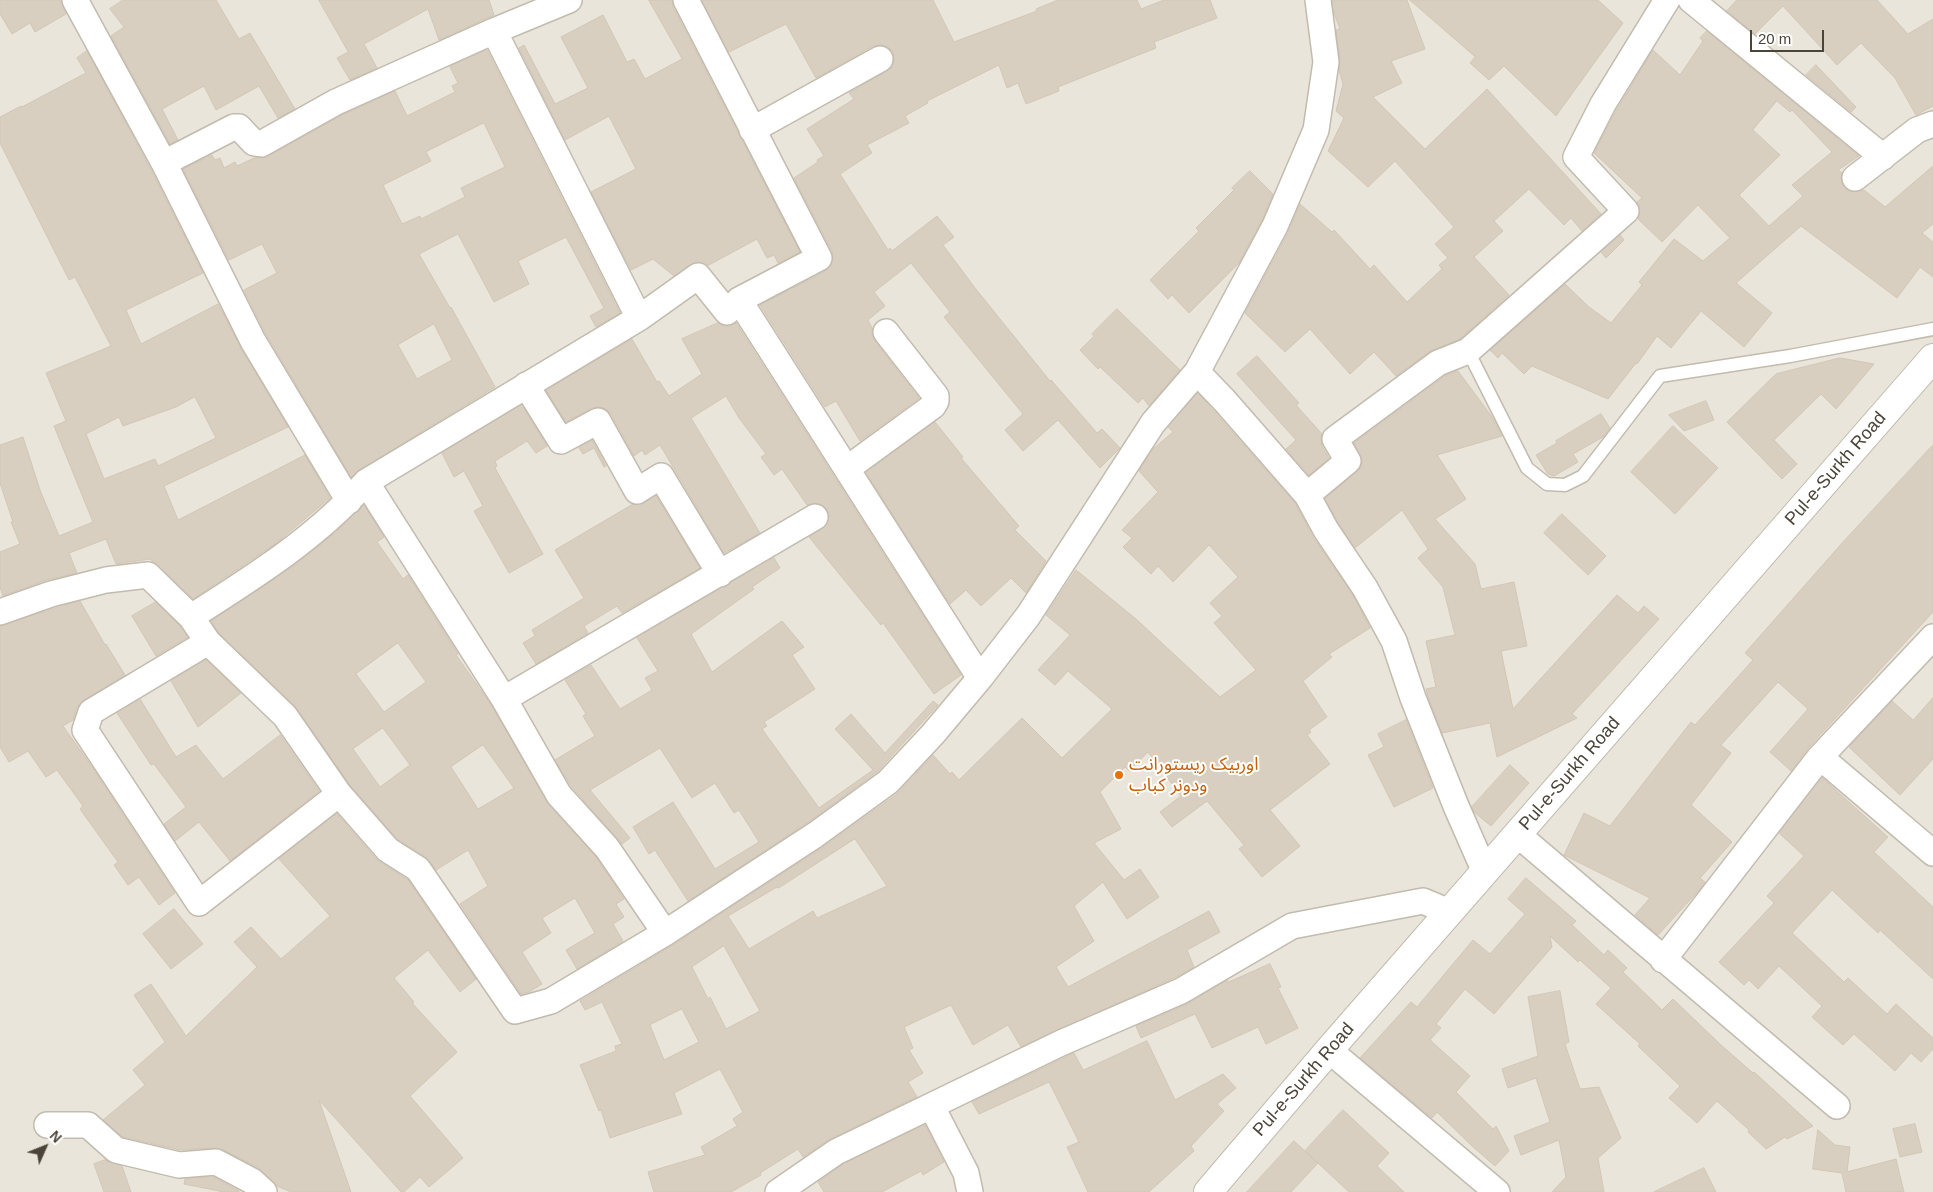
<!DOCTYPE html>
<meta charset="utf-8">
<style>
body{margin:0}
#map{position:relative;width:1933px;height:1192px;overflow:hidden;background:#f6f3ec;font-family:Arial,sans-serif}
canvas{display:block}
.north{position:absolute;left:20px;top:1122px;width:50px;height:50px;-webkit-text-stroke:4px #fff;paint-order:stroke;rotate:46deg;font-size:14px;font-weight:700;line-height:20px;text-align:center;color:#4b4439}
.north::after{content:'';display:block;margin:auto;width:18px;height:22px;background:#4b4439;clip-path:polygon(50% 0,100% 100%,50% 72%,0 100%)}
.scale{position:absolute;left:1750px;top:30px;width:74px;height:22px;box-sizing:border-box;border:2px solid #4b4439;border-top:0;padding-left:6px;font-size:15px;line-height:18px;white-space:nowrap;color:#4b4439;-webkit-text-stroke:4px #fff;paint-order:stroke}
</style>
<div id="map">
<canvas width="1933" height="1192"></canvas>
<div class="north">N</div>
<div class="scale">20 m</div>
</div>
<script>
const c = document.querySelector('canvas').getContext('2d');
c.lineJoin = 'round';
function fillPath(path, color) {
  c.fillStyle = color;
  c.fill(path, 'evenodd');
}
function trace(path, color, width, dash) {
  c.strokeStyle = color;
  c.lineWidth = width;
  c.lineCap = dash ? 'butt' : 'round';
  c.setLineDash(dash || []);
  c.stroke(path);
}
function drawText(font, color, halo, rows, align = 'center') {
  c.font = font + ' Arial,"Noto Sans Arabic",sans-serif';
  c.lineWidth = 4;
  c.setLineDash([]);
  c.textBaseline = 'middle';
  c.strokeStyle = halo;
  c.fillStyle = color;
  for (const [text, x, y, turn = 0] of rows) {
    c.save();
    c.translate(x, y);
    c.rotate((+turn || 0) * Math.PI / 180);
    c.textAlign = isNaN(turn) ? turn : align;
    if (halo) c.strokeText(text, 0, 0);
    c.fillText(text, 0, 0);
    c.restore();
  }
}
fillPath(new Path2D(`
 M0,0H1933V1192H0Z`), '#eae5da');
const building = new Path2D(`
 M0,0H61L66,14L35,32L30,23L12,34L0,14Z
 M123,0H216L239,39L250,33L295,109L278,118L259,86L216,110L204,86L162,109L178,140L170,144L111,36L124,27L110,9Z
 M319,0H489L494,15L439,40L428,9L364,44L377,68L350,80L337,58L348,52Z
 M649,0H672L673,7L800,252L778,263L774,255L767,258L757,239L707,266L703,263L696,262L674,276L653,259L631,270L591,192L636,169L609,116L565,140L519,48L524,45L555,104L588,88L561,37L603,15L627,62L634,59L645,79L682,59Z
 M702,0H933L954,42L1037,11L1036,9L1058,0H1137L1141,9L1164,0H1210L1217,18L1154,42L1156,48L1058,87L1059,91L1026,104L1018,83L1007,88L999,65L927,101L928,103L905,116L909,123L867,145L872,153L840,174L888,250L890,248L892,251L937,216L954,237L943,245L975,288L1050,381L1051,380L1097,433L1102,429L1120,448L1100,468L1058,420L1023,451L1005,430L1023,414L944,317L950,312L911,263L874,292L885,306L868,320L872,328V334L875,341L919,398L860,441L836,401L825,407L760,305L826,271L831,265L833,258L832,251L794,178L818,162L817,160L824,156L807,129L854,99L849,93L887,71L893,66L894,60L893,52L887,46L881,45L873,46L816,78L786,24L729,52Z
 M1332,0H1407L1425,49L1391,61L1402,83L1373,97L1425,149L1487,89L1601,214L1582,231L1571,218L1564,225L1529,189L1494,221L1503,231L1474,257L1509,295L1460,339L1430,351L1396,376L1374,352L1350,374L1310,329L1285,352L1245,313L1288,233L1300,204L1332,232L1334,230L1370,269L1374,265L1407,302L1442,269L1439,265L1448,258L1435,244L1454,227L1395,161L1368,187L1328,151L1344,118L1336,111L1343,84L1339,70L1340,60L1336,30L1340,29L1334,13Z
 M1410,0H1598L1623,23L1556,116L1504,66L1489,80L1470,63L1475,57Z
 M1737,0H1877L1908,34L1933,19V106L1916,115L1895,78L1861,43L1837,65L1783,6L1755,34L1727,11Z
 M1707,31L1859,156L1838,170L1842,173L1841,179L1843,186L1849,191L1856,192L1864,190L1885,207L1933,166V224L1922,233L1933,242V277L1920,267L1897,298L1801,226L1736,283L1772,313L1744,347L1701,311L1671,348L1657,336L1637,364L1636,363L1608,399L1532,366L1524,374L1502,353L1498,358L1490,350L1565,284L1589,307L1611,323L1642,285L1639,282L1674,239L1703,261L1730,238L1698,205L1662,242L1638,219L1640,208L1637,202L1642,198L1594,153L1616,111L1653,50L1680,75L1703,41L1700,38ZM1777,101L1790,112L1792,110L1832,152L1792,185L1803,196L1769,226L1739,195L1780,155L1753,130Z
 M487,50L620,313L596,327L590,316L604,308L566,237L518,261L529,284L494,302L458,234L419,254L450,308L451,307L495,387L359,470L351,477L266,334L244,290L277,273L262,244L229,260L183,169L212,155L215,160L220,158L224,168L235,162L237,166L254,158L267,157L342,115L395,91L407,116L455,92L452,86L458,83L450,67ZM484,123L505,167L461,188L465,197L421,219L420,216L402,224L383,185L431,161L426,152ZM434,324L452,360L417,379L398,345Z
 M87,51L151,170L203,273L126,310L141,344L218,304L241,348L288,427L164,486L178,520L305,455L330,498L275,544L193,599L150,559L116,564L106,539L69,553L77,573L46,580L3,596L0,587V552L20,544L11,522H13L0,483V445L23,437L40,490L59,536L93,522L54,426L66,421L46,373L111,346L75,277L69,280L0,143V117L21,106L22,107L86,73L77,58ZM195,397L216,438L158,466L155,459L104,479L86,434L119,417L123,426L176,407Z
 M1816,65L1856,107L1851,112L1806,75Z
 M1250,171L1273,194L1262,220L1239,263L1189,313L1172,295L1168,299L1150,280L1199,231L1196,228L1234,190L1232,188Z
 M1620,235L1624,240L1606,258L1601,252Z
 M1117,309L1180,370L1149,406L1143,398L1138,403L1100,367L1098,369L1080,350L1094,336L1092,334Z
 M718,323L723,326H730L736,323L961,675L934,694L883,623L881,625L809,537L827,524L829,516L827,509L822,505L815,503L807,505L782,469L774,475L761,457L766,454L739,418L726,396L691,418L760,533L724,553L660,445L645,455L642,450L634,456L611,414L606,409L599,407L592,408L566,422L546,390L632,339L657,382L659,381L669,396L702,374L682,339Z
 M1257,356L1299,403L1296,405L1322,434L1321,440L1322,446L1329,458L1309,475L1286,449L1296,440L1237,374Z
 M1840,358L1874,364L1836,409L1821,394L1774,440L1797,464L1782,479L1727,422L1776,374Z
 M1458,371L1492,417L1502,436L1437,455L1466,499L1435,519L1475,564L1481,589L1514,582L1527,646L1501,651L1513,709L1617,595L1638,613L1644,606L1659,619L1572,714L1577,718L1497,757L1490,723L1442,733L1428,697L1426,689L1436,687L1426,641L1455,635L1443,587L1418,558L1428,549L1402,510L1355,548L1338,523L1325,499L1361,467L1362,460L1354,443L1445,376Z
 M1198,393L1295,503L1313,537L1353,595L1370,628L1329,654L1332,657L1303,681L1327,717L1309,730L1311,732L1307,735L1330,764L1270,810L1300,846L1262,877L1239,849L1244,845L1207,801L1172,827L1160,812L1181,796L1148,752L1129,771L1125,767L1100,792L1121,829L1094,843L1124,880L1140,869L1159,897L1127,919L1103,882L1074,906L1094,941L1056,967L1068,987L1209,911L1220,932L1187,950L1194,967L1174,978L1021,1047L1008,1025L973,1045L951,1005L904,1027L913,1048L909,1050L923,1073L908,1082L917,1097L830,1139L803,1157L798,1149L760,1173L761,1175L731,1192H654L648,1172L705,1155L701,1147L737,1126L733,1119L743,1112L720,1069L674,1093L682,1114L610,1138L601,1110L599,1111L580,1065L616,1051L615,1046L622,1044L602,1002L585,1010L580,1001L673,945L823,847L897,794L933,755L950,774L952,772L959,780L1022,718L1062,758L1112,709L1068,671L1055,685L1038,670L1070,635L1046,615L1076,570L1136,619L1220,697L1256,670L1214,623L1222,616L1210,603L1238,577L1209,545L1173,582L1158,566L1151,574L1123,547L1132,538L1122,530L1158,492L1139,471L1152,450L1173,432L1168,427ZM855,839L887,886L817,918L813,911L749,949L728,916L777,887L778,888ZM724,946L760,1011L726,1029L710,997L708,999L692,967ZM682,1009L699,1042L664,1060L650,1025Z
 M1706,401L1714,420L1684,431L1669,415Z
 M522,405L547,446L536,453L527,441L495,461L497,466L495,468L543,554L509,573L474,511L483,506L464,471L454,477L442,453Z
 M1601,414L1610,428L1603,437L1573,454L1578,462L1554,476L1548,474L1536,455L1557,443L1556,441Z
 M935,422L963,457L961,458L1019,526L1015,530L1046,561L1026,593L1011,578L981,606L966,590L950,604L866,473Z
 M1673,426L1718,468L1675,514L1631,472Z
 M592,440L606,466L604,467L594,448L583,454L579,448Z
 M1933,445V612L1809,747L1791,771L1770,752L1808,709L1778,682L1721,745L1731,753L1691,805L1732,842L1700,878L1705,882L1700,889L1658,935L1635,915L1650,898L1564,855L1584,813L1610,826L1691,722L1695,725L1753,660L1745,653L1843,542Z
 M656,496L700,568L622,613L617,606L584,626L588,633L536,664L523,643L535,636L532,630L584,598L555,550L633,504L644,503Z
 M364,505L384,537L377,542L403,579L408,575L458,654L456,655L492,706L547,802L596,857L624,899L616,904L624,917L613,924L623,941L577,969L566,950L595,933L575,898L542,918L551,933L522,952L542,984L529,992L521,994L460,904L488,886L468,850L436,870L426,857L397,839L350,785L295,706L219,633L211,621L292,567L336,532ZM398,643L426,682L384,712L356,674ZM383,728L410,765L380,787L353,749ZM483,745L514,788L478,809L451,767Z
 M1562,514L1606,556L1588,575L1544,533Z
 M774,558L780,568L752,587L754,589L691,634L712,672L782,621L804,647L792,655L815,689L764,722L767,726L762,729L819,808L873,770L835,729L851,714L885,753L933,701L938,705L878,771L807,823L688,901L655,850L649,854L633,827L673,802L715,869L759,842L739,810L734,813L715,783L692,798L660,748L590,790L630,838L622,844L571,786L555,760L595,736L583,716L586,714L565,680L591,665L620,709L652,690L645,678L658,671L637,638Z
 M80,601L105,645L106,644L125,675L84,700L77,707L73,720L63,726L92,767L175,893L159,905L139,877L128,885L114,865L118,862L80,809L83,806L57,770L46,777L28,751L9,762L0,747V626Z
 M156,602L180,626L188,637L156,656L132,616Z
 M206,660L241,693L198,727L171,681Z
 M1933,698V759L1900,795L1849,747L1892,701L1913,720Z
 M140,699L176,757L196,745L223,779L280,735L319,791L230,861L199,822L175,841L164,824L186,807L154,764L151,765L117,713Z
 M1406,720L1433,788L1394,807L1368,755L1384,747L1378,734Z
 M1510,765L1529,783L1491,826L1474,812L1472,807Z
 M1822,778L1888,837L1874,852L1933,907V979L1880,930L1878,933L1832,890L1792,933L1844,982L1848,978L1887,1014L1896,1004L1933,1038V1049L1921,1062L1911,1053L1895,1071L1854,1034L1843,1045L1812,1017L1822,1006L1779,966L1758,989L1749,980L1744,985L1719,962L1774,903L1767,896L1804,856L1779,833Z
 M337,814L377,860L408,880L476,979L460,992L428,950L394,978L414,1002L412,1003L457,1052L410,1096L463,1158L429,1187L420,1177L404,1192H401L319,1100L351,1192H291L277,1186L259,1168L222,1149L215,1148L180,1150L123,1137L103,1120L145,1085L133,1070L165,1042L134,995L151,984L186,1036L257,967L234,942L251,927L281,959L330,916L279,859Z
 M1526,878L1576,921L1572,925L1604,955L1608,950L1627,968L1623,972L1662,1010L1673,999L1721,1045L1753,1073L1754,1072L1813,1126L1787,1139L1785,1137L1766,1149L1748,1132L1749,1130L1717,1101L1697,1123L1669,1098L1680,1086L1638,1046L1640,1044L1596,1004L1611,988L1580,960L1578,962L1550,936L1552,947L1494,1014L1465,989L1436,1024L1441,1028L1430,1040L1470,1076L1456,1092L1493,1129L1496,1126L1509,1151L1495,1166L1472,1146L1437,1112L1432,1118L1360,1058L1411,1002L1417,1007L1473,940L1490,954L1525,914L1508,899Z
 M174,909L203,944L171,969L143,934Z
 M1270,964L1281,987L1278,988L1298,1028L1266,1044L1258,1027L1212,1048L1195,1014L1141,1038L1136,1026L1187,1004L1227,980L1228,982Z
 M1560,991L1569,1042L1565,1044L1580,1089L1599,1087L1621,1138L1598,1158L1604,1192H1552L1566,1177L1559,1140L1521,1155L1514,1136L1550,1122L1536,1078L1508,1088L1502,1069L1538,1056L1528,997Z
 M1147,1041L1175,1100L1223,1074L1236,1088L1217,1104L1224,1111L1191,1146L1194,1151L1149,1192H1088L1067,1147L1079,1142L1049,1082L979,1114L972,1102L1074,1053L1083,1070Z
 M1343,1110L1389,1153L1377,1166L1404,1192H1349L1305,1151Z
 M1915,1124L1922,1152L1900,1157L1893,1129Z
 M925,1125L944,1162L923,1175L921,1171L882,1192H824L818,1182L843,1164Z
 M1818,1130L1835,1145L1850,1147L1847,1172L1896,1159L1904,1192H1846L1842,1173L1813,1169Z
 M1294,1141L1318,1163L1291,1192H1247Z
 M105,1160L122,1166L131,1192H104L94,1164Z
 M1704,1168L1716,1192H1654Z
 M213,1177L239,1191V1192H224L184,1184L185,1179Z`);
fillPath(building, '#d8cfc1');
trace(building, '#d3c7b4', 1);
const service = new Path2D(`
 M1468,351L1527,468L1547,484L1565,485L1583,476L1660,376L1790,356L1933,329`);
const minor = new Path2D(`
 M75,0L164,163L253,341L349,501
 M1691,0L1883,157
 M494,31L639,318
 M752,130L880,59
 M164,163L234,127H239L254,143L261,144L336,102L494,31L569,0
 M1855,178L1917,130L1933,124
 M739,300L980,678
 M1197,372L1224,400L1307,495L1326,530L1365,588L1394,641L1413,698L1456,806L1485,872
 M526,385L561,441L598,421L637,491L661,476L720,574
 M848,468L933,406L936,401V396L886,332
 M366,482L504,699L559,795L607,848L665,933
 M1307,495L1348,461L1335,439L1438,363L1468,351L1626,211L1576,157L1603,104L1667,0
 M0,612L51,594L106,580L148,575L191,617L208,642L285,716L339,794L388,850L418,869L515,1011L551,1001L665,933L815,835L888,782L933,734L980,678L1028,616L1153,423L1197,372L1275,226L1316,130L1326,62L1318,0
 M191,617C254,577 316,538 366,482L639,318L698,276L727,312L739,300L819,258L686,0
 M208,642L91,712L85,730L199,903L339,794
 M504,699L815,517
 M1820,757L1933,853
 M1517,834L1837,1106
 M1663,960L1820,757L1933,637
 M1329,1050L1497,1192
 M932,1107L966,1173L970,1192
 M47,1125H88L116,1150L179,1165L216,1162L252,1181L264,1192
 M778,1192L836,1152L1061,1043L1181,991L1292,926L1423,901L1449,912`);
const tertiary = new Path2D(`
 M1208,1192L1329,1050L1933,358`);
trace(service, '#c2bbae', 15);
trace(minor, '#c2bbae', 28);
trace(tertiary, '#c2bbae', 30);
trace(service, '#fff', 12);
trace(minor, '#fff', 25);
trace(tertiary, '#fff', 28);
for (const [x, y, r, color] of [
 [1119,775,5,"#e8710a"]
]) {
  const dot = new Path2D();
  dot.arc(x, y, r, 0, 2 * Math.PI);
  c.fillStyle = color;
  c.fill(dot);
  trace(dot, '#fff', 2);
}
drawText('18px', '#4b4439', '#fff', [
 ["Pul-e-Surkh Road",1836,469,-49],
 ["Pul-e-Surkh Road",1570,774,-49],
 ["Pul-e-Surkh Road",1304,1080,-49]
]);
drawText('18px', '#c56008', '#fff', [
 ["اوربیک ریستورانت",1129,765],
 ["ودونر کباب",1129,786]
], 'left');
</script>
